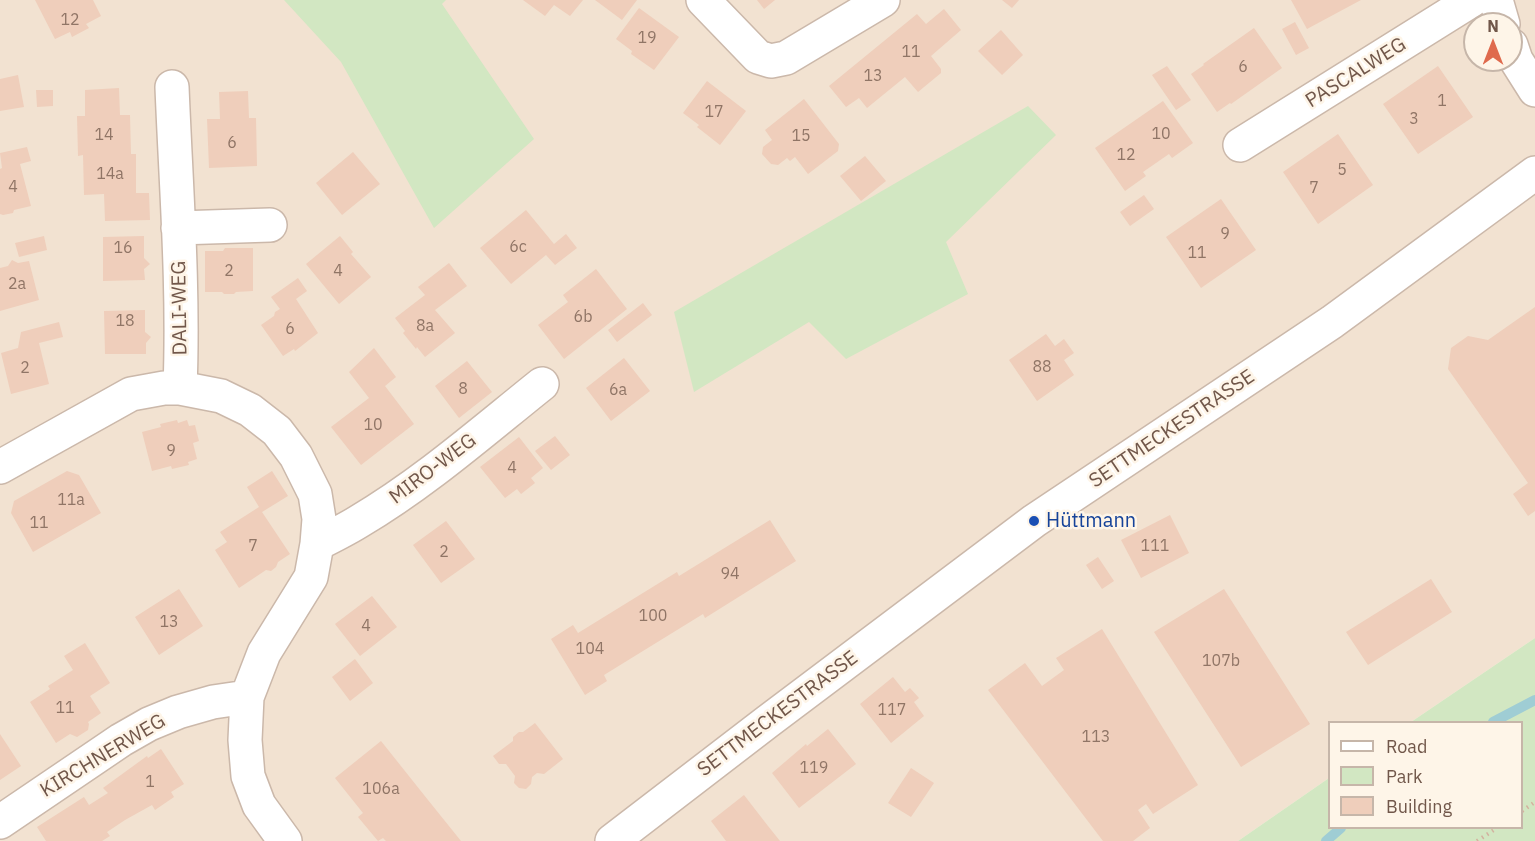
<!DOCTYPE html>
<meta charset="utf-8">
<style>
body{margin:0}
#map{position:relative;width:1535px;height:841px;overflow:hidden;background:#fbf1e2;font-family:"IBM Plex Sans",sans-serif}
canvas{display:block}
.legend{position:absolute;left:1328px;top:721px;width:195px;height:108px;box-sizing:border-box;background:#fef5e8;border:2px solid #c6b6a9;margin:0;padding:8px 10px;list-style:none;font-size:18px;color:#71574a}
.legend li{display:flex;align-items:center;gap:12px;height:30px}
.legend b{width:30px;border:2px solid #c6b6a9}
.north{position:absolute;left:1463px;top:12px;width:60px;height:60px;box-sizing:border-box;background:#fef5e8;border:2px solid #c6b6a9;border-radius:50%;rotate:0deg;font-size:16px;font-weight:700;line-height:24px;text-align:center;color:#71574a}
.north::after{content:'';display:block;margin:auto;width:21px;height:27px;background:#df6a4d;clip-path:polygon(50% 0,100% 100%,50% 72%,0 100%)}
</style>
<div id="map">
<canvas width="1535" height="841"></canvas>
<ul class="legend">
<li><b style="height:8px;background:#fff"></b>Road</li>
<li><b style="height:16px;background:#d2e7c2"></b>Park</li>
<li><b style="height:16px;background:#efcebb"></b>Building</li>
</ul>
<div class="north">N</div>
</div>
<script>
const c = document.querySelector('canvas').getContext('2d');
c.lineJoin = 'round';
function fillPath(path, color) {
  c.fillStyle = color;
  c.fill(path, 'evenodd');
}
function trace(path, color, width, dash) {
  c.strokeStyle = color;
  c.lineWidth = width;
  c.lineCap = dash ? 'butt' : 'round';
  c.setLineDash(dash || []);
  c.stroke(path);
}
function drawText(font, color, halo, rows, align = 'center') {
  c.font = font + ' "IBM Plex Sans",sans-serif';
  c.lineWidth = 5;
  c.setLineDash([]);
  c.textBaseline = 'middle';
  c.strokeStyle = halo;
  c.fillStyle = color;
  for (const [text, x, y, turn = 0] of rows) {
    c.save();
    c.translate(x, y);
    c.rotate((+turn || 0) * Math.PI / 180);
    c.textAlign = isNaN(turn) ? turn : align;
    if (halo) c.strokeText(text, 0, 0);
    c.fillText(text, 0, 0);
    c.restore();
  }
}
fillPath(new Path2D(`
 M0,0H1535V638L1411,722H1330L1329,778L1238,841H0ZM1475,24H1511V60H1475Z`), '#f2e2d1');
fillPath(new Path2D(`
 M284,0H446L442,4L534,139L434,228L341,62Z
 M1028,106L1056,135L946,242L968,294L846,359L809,322L694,392L674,312Z
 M1535,638V841H1238L1329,778L1330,828H1522V722H1411Z`), '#d2e7c2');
trace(new Path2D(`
 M1493,722L1535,700
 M1326,841L1341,828`), '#9fcdd4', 10);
fillPath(new Path2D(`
 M35,0H93L101,16L86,24L89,28L72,37L70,32L55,39Z
 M523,0H583L570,16L554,5L545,16Z
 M595,0H637L622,20Z
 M757,0H775L764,9Z
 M1002,0H1019L1012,8Z
 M1291,0H1361L1307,29Z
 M639,8L679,37L654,70L631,54L632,51L616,39Z
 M944,9L961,30L931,56L941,69V73L918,92L905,77L867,108L859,98L846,107L829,86L917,14L926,24Z
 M1295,22L1309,48L1296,55L1282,29Z
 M1254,28L1282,68L1231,104L1230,103L1217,112L1191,74L1204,65L1203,64Z
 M1001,30L1023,55L1002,75L978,51Z
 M1167,66L1191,100L1176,110L1152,75Z
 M1438,66L1473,117L1418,154L1383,104Z
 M18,75L24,107L0,111V79Z
 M707,81L746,111L720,145L697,127L699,125L683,113Z
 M119,88L120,115H130L131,154H136V193H149L150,220L105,221L104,194L84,195L83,155L78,156L77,116H85V90Z
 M36,90H53V106L37,107Z
 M248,91L249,118H256L257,166L209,168L207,119H220L219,92Z
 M804,99L839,144L838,151L808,174L795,157L790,161L787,158L778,165L771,164L762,154L763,147L772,140L765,130Z
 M1163,101L1193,143L1172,158L1169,154L1143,172L1146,176L1125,191L1095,148Z
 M1338,134L1373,185L1318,224L1283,172Z
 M27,147L31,161L20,164L31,206L14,210L13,213L3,215L0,214V169L2,168L0,153Z
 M353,152L380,184L342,215L316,183Z
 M865,156L886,181L861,201L840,176Z
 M1144,195L1154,209L1130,226L1120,212Z
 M1221,199L1256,250L1201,288L1166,237Z
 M526,210L554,244L566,234L577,248L555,265L546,255L511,284L480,248Z
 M44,236L47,250L19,257L15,243Z
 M144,236V258L150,264L144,269L145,280L103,281V237Z
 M340,236L353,252L351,254L371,277L339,304L306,264Z
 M225,248H253V291L236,292L234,294H224L222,292H205V251H223Z
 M12,260L18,263L29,261L39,300L0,311V268L8,266Z
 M449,263L467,286L435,310L455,333L425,357L417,347L416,349L403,333L405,331L395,318L425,295L418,287Z
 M596,269L627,309L564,359L538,325L568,302L563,295Z
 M298,278L307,291L296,299L318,333L295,351L294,349L283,356L261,325L274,316L275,312L280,309L271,297Z
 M643,303L652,315L617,342L608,330Z
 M1535,307V511L1528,516L1513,494L1528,483L1448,369L1451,348L1468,336L1488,340Z
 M145,310V332L151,337L146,343V354H105L104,311Z
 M59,322L63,337L39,343L49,384L11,394L1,353L18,348L21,332Z
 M1046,334L1055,346L1064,339L1074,353L1064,360L1074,375L1037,401L1009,360Z
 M374,348L396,377L385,386L414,424L361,465L331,427L369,398L349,372Z
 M624,358L650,391L611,421L586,388Z
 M467,361L492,392L459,418L435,386Z
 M177,420L178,423L187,420L189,426L195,425L199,441L193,443L197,459L188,462L189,465L172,469L171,466L152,471L142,432L161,427L160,424Z
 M555,436L570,455L551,470L535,451Z
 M519,437L543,468L531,478L535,483L521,494L517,489L505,498L480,467Z
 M67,471L79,475L101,513L33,552L11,513L14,501Z
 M272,471L288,496L262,512L290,554L278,562L276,567L271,571L266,570L239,588L215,550L227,542L220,532L259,507L247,487Z
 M1170,515L1189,553L1141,578L1121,540Z
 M770,520L796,561L705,618L703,614L604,675L607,681L585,695L551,639L573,625L578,633L677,572L679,576Z
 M446,521L475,559L441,583L413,545Z
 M1098,557L1114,581L1102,589L1086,565Z
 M1431,579L1452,612L1368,665L1346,632Z
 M179,589L203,626L159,655L135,617Z
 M1224,589L1310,724L1241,767L1154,632Z
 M372,596L397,627L360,656L335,624Z
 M1102,629L1198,785L1153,814L1146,804L1138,810L1150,828L1133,841H1103L988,690L1025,663L1042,686L1064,670L1056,658Z
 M85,643L110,683L90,696L101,713L88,722L89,724L88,730L77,737L70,734L56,743L30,702L50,689L48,686L73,670L64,656Z
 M355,659L373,683L350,701L332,677Z
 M893,677L905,692L910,688L919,698L914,702L924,716L891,743L860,704Z
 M535,723L563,759L544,774L537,773L532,777L531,784L526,789L519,788L514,783L515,776L506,764H499L493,756L513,741V737L519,732H523Z
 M828,729L856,764L799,808L772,773L806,744L807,746Z
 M0,734L21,766L0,780Z
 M381,741L428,800L461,841H386L383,838L378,841L358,817L363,813L335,778Z
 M161,749L184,784L171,792L174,797L155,810L152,805L125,820L107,832L110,836L102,841H46L37,827L84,797L89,805L108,793L103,788L147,756L148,758Z
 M911,768L934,783L911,817L888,803Z
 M744,795L768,826L780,841H726L711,821Z`), '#efcebb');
const minor = new Path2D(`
 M703,0L758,57L771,61L786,58L883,0
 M1496,0L1503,24
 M1511,45L1516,60L1535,90
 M172,87C176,187 184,288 180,388
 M1240,145L1472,0
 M178,228L270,225
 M0,467L131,394L164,388H180L221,396L250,410L277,431L296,456L315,494L319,519L317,544L311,577L264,653L247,697L245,740L248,776L259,805L285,841
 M317,544C331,537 345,530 358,522C424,483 482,432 542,384
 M0,822L121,740L149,724L178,712L213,702L247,697
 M612,841L767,722L1034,521L1332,322L1535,173`);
trace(minor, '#cbb8aa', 36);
trace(new Path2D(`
 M1522,811L1535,802
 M1477,841L1497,828`), '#d3b29f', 4, [1.5, 4.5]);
trace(minor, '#fff', 33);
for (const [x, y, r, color] of [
 [1034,521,6,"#1a4fb4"]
]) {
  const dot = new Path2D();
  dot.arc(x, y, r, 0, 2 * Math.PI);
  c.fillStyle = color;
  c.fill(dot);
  trace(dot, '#fef5e8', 2);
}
drawText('16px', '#907566', null, [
 ["12",70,20],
 ["19",647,38],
 ["11",911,52],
 ["6",1243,67],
 ["13",873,76],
 ["1",1442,101],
 ["17",714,112],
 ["3",1414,119],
 ["10",1161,134],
 ["14",104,135],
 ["15",801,136],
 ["6",232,143],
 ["12",1126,155],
 ["5",1342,170],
 ["14a",110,174],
 ["4",13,187],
 ["7",1314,188],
 ["9",1225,234],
 ["6c",518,247],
 ["16",123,248],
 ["11",1197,253],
 ["2",229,271],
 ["4",338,271],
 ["2a",17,284],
 ["6b",583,317],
 ["18",125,321],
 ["8a",425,326],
 ["6",290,329],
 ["88",1042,367],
 ["2",25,368],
 ["8",463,389],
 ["6a",618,390],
 ["10",373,425],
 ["9",171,451],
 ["4",512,468],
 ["11a",71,500],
 ["11",39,523],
 ["7",253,546],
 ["111",1155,546],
 ["2",444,552],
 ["94",730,574],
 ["100",653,616],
 ["13",169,622],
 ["4",366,626],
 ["104",590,649],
 ["107b",1221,661],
 ["11",65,708],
 ["117",892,710],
 ["113",1096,737],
 ["119",814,768],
 ["1",150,782],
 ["106a",381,789]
]);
drawText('20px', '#71574a', '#fef5e8', [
 ["PASCALWEG",1356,73,-32],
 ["DALI-WEG",180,308,-91],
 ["SETTMECKESTRASSE",1172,429,-34],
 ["MIRO-WEG",433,469,-37],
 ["SETTMECKESTRASSE",778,714,-37],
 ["KIRCHNERWEG",103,756,-31]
]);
drawText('20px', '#164399', '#fef5e8', [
 ["Hüttmann",1046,521]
], 'left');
</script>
